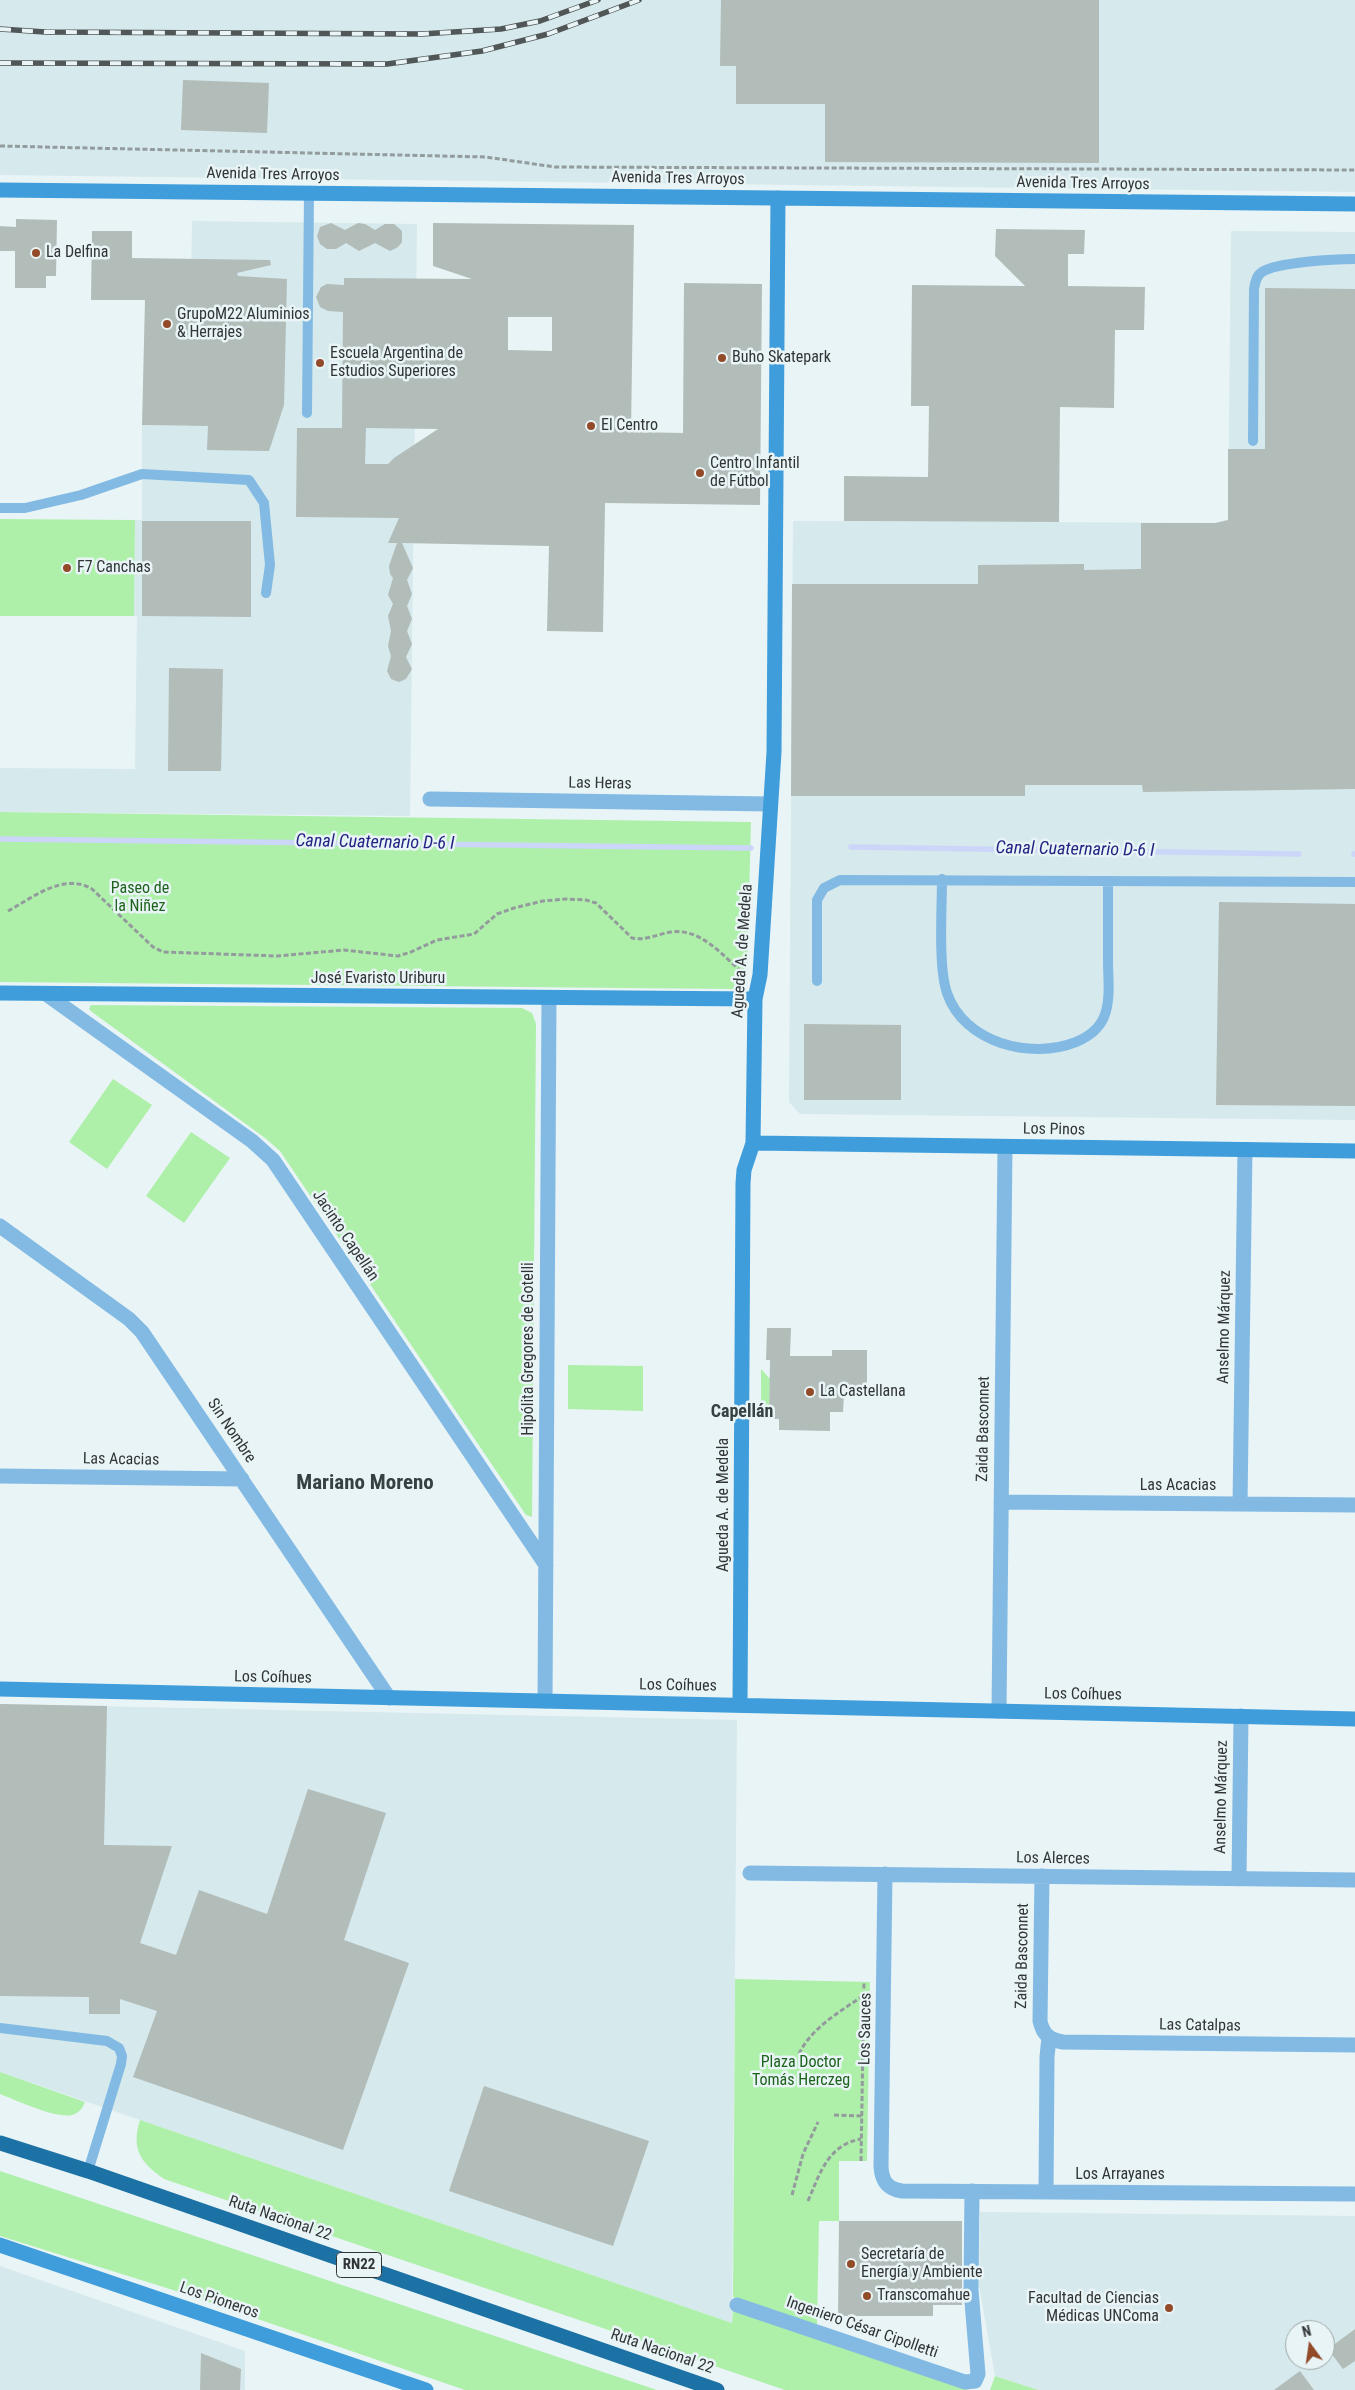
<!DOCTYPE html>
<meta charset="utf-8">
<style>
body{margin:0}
#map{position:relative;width:1355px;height:2390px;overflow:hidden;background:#e9f4f6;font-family:"Roboto Condensed",sans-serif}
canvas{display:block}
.north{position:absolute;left:1285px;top:2320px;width:50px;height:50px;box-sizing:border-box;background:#e9f4f6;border:1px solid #9fa8a9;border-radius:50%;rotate:346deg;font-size:14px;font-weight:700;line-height:20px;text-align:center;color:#313536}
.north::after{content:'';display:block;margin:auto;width:18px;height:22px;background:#924a28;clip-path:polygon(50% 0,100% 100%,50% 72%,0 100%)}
</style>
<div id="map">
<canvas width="1355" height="2390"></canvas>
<div class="north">N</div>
</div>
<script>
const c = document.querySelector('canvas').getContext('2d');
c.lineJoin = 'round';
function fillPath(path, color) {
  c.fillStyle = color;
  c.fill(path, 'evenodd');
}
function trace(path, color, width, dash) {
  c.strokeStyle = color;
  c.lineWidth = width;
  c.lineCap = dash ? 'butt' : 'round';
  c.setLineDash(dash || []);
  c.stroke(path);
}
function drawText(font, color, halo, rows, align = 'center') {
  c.font = font + ' "Roboto Condensed",sans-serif';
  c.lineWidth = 5;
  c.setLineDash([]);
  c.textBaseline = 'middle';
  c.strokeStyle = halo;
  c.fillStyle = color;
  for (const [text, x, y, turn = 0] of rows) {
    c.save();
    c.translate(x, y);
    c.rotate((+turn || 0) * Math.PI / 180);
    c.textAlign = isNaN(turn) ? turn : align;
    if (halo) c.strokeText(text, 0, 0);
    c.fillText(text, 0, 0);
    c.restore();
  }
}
fillPath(new Path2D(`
 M0,0H1355V192L0,175Z
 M192,221L417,224L410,816L0,812V768L135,769L137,616H134L135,520H142V425L189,426Z
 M1231,231L1355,232V1120L800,1114L789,1102L793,521L1228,523Z
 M0,1704L737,1720L732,2323L0,2072Z
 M980,2212L1355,2216V2390H1038L995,2376L979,2286ZM1295,2330H1325V2360H1295Z
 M0,2266L245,2351V2390H0Z`), '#d6e9ec');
fillPath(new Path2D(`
 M0,519L135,520L134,616H0Z
 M0,812L751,822L747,981L744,986L733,989L0,982Z
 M91,1005L522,1008L532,1013L536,1024L532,1517L526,1515L280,1151L265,1138L92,1012L89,1009Z
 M113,1079L152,1105L107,1169L69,1142Z
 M191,1132L230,1158L184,1223L146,1196Z
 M568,1365L643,1366V1411L568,1409Z
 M761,1369L770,1379L769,1419H761Z
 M735,1979L870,1982L867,2161H839V2221H819L817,2326L733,2297Z
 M0,2072L85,2102C83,2108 79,2113 72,2115C56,2119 16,2100 0,2094Z
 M140,2120L732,2323L733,2310L969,2390H785L164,2179C140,2162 131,2149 140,2120Z
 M0,2171L657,2390H465L173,2290L0,2236Z
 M995,2376L1038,2390H990Z`), '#aef0a9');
trace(new Path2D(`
 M0,839L751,848
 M851,847L1299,854
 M1354,854H1355`), '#ccd6f9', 5.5);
fillPath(new Path2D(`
 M721,0H1099V163L825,162V104H736V66H720Z
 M183,80L269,83L267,133L181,130Z
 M16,219L57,220L56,276H46V288H15V251H0V226L16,227Z
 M331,223L345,230L358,223L365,224L375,230L385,224H394L402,231V242L398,247L390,251L375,243L359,251L346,243L336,249H327L320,244L317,236L320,227Z
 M433,223L634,225L631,432L683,433L684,283L762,284L760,505L605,503L603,632L547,631L549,546L402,543L413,568L407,580L412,594L407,606L412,619L407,631L412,644L406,657L412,669L406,679L399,682L391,679L387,671L391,656L388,646L391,631L388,616L393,604L388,595L393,578L390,574L389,566L397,543H388L399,518L296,517L297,428H342L343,312L328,311L320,307L316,297L321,287L327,284L344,285V278L472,279L433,266ZM508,317H552V351L508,350ZM366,428L438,429L394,458L388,464H365Z
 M996,229L1085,230L1084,254H1068V286L1145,287L1144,330H1115L1114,408L1060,407L1059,522L844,521V476L928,477L929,406H911L912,285L1025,286L995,256Z
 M92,231H132V258L270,260L271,265L237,273L238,276L287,279L284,405L269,451L207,450L208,426L142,425L145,300H91Z
 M1265,288L1355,289V789L1143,792L1142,785H1025V796H791L792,584H978V565L1084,564V570L1141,569V523H1215L1228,520V449H1265Z
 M142,521H251V617L142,616Z
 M169,668L223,669L221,771H168Z
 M1219,902L1355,904V1106L1216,1105Z
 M804,1024L901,1025V1100H804Z
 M767,1328H791L790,1356H832V1350H867V1389H851L850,1395H844L843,1412H830V1431L779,1430V1419H769L770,1360H766Z
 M0,1704L107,1706L104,1845L172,1846L140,1943L176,1955L199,1890L267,1914L308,1789L386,1813L344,1940L409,1963L343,2150L133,2077L157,2011L120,1999V2014H89V1997L0,1996Z
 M484,2086L649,2141L613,2246L449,2191Z
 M839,2221H962V2305H933V2316H838Z
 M1355,2329V2361L1343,2369L1328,2349Z
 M201,2353L241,2369L240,2390H200Z
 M1300,2371L1314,2390H1274Z`), '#b2bcb9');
trace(new Path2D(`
 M0,146L486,157L555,167L1355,170
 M8,911C32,898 64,872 92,889L153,947L163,952L277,956L344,950L398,956L411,952L437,940L474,934L497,914L514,908L543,901L566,899L586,900L596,903L632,938C645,941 658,934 671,932C701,928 722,955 743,973
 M799,2054C811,2028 841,2011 864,1995
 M834,2115L862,2116
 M861,2161L864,1982
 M792,2195L803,2154L818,2122
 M808,2201C820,2173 828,2145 861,2139`), '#939b9d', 3, [5, 2.5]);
trace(new Path2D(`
 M307,413L309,193
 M1253,441L1254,289C1255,283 1256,276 1262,272C1277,262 1336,259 1355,259
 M0,508H25L81,495L142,474L249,480L264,503L270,565L266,593
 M942,879C942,909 938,967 947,993C964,1043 1031,1060 1076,1042C1088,1037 1099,1029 1104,1017C1111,1000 1108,979 1108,961C1108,934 1108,907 1108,881
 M817,981V900L824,888L840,880L1355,882
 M0,2028L107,2041L119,2048L122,2056L121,2064L88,2171`), '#82bae3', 10);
trace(new Path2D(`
 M430,799L770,804
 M46,994L252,1141L273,1160L546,1565
 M0,1226L129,1319L142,1332L389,1698
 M0,1476L242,1479
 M1001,1502L1355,1505
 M1240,1504L1245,1150
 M545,1701L549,998
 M999,1711L1005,1147
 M750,1873L1355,1880
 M885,1874L881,2167C882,2181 887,2189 902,2191L1355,2194
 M1042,1876L1040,2021C1043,2035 1050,2040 1063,2042L1355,2045
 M1239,1879L1241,1716
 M1046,2192L1047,2057L1049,2037
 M737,2305L965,2382L975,2381L978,2374L971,2290L972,2191`), '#82bae3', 15);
trace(new Path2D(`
 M0,190L1355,204
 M0,993L755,999
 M753,1143L1355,1151
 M0,1689L1355,1719
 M740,1705L743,1183L744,1170L753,1143L755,999L760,975L774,752L778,198
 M0,2245L426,2390`), '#3e9dda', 15);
trace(new Path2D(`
 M0,2143L88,2171L717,2390`), '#1d72a5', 15);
const rail = new Path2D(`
 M0,29L45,32L422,34L501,29L540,21L598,0
 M0,63L387,64L482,51L548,34L639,0`);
trace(rail, '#515657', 5.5);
trace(rail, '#e9f4f6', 4, [11]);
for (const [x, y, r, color] of [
 [36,253,5,"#924a28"],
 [167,324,5,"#924a28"],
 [722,358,5,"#924a28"],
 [320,363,5,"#924a28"],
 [591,426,5,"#924a28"],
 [700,473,5,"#924a28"],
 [67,568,5,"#924a28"],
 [810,1392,5,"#924a28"],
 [851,2264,5,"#924a28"],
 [867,2296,5,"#924a28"],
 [1169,2308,5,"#924a28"]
]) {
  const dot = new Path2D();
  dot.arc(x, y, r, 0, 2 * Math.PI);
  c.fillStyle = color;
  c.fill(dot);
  trace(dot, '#e9f4f6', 2);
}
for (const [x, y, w] of [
 [359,2265,45]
]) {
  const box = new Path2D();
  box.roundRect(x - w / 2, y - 12.5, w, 25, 4);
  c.fillStyle = '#e9f4f6';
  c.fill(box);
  trace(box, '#313536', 1);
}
drawText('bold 15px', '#313536', null, [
 ["RN22",359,2265]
]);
drawText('16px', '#313536', '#e9f4f6', [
 ["Avenida Tres Arroyos",273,175,1],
 ["Avenida Tres Arroyos",678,179,1],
 ["Avenida Tres Arroyos",1083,184,1],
 ["Las Heras",600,784,1],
 ["Agueda A. de Medela",743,951,-86],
 ["José Evaristo Uriburu",378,979],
 ["Los Pinos",1054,1130,1],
 ["Jacinto Capellán",345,1236,56],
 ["Anselmo Márquez",1225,1327,-89],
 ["Hipólita Gregores de Gotelli",529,1349,-90],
 ["Zaida Basconnet",984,1429,-89],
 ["Sin Nombre",231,1431,56],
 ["Las Acacias",121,1460,1],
 ["Las Acacias",1178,1486],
 ["Agueda A. de Medela",724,1505,-90],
 ["Los Coíhues",273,1678,1],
 ["Los Coíhues",678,1686,1],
 ["Los Coíhues",1083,1695,1],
 ["Anselmo Márquez",1222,1797,-89],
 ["Los Alerces",1053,1859,1],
 ["Zaida Basconnet",1023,1956,-89],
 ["Las Catalpas",1200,2026,1],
 ["Los Sauces",866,2029,-89],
 ["Los Arrayanes",1120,2175],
 ["Ruta Nacional 22",280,2219,19],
 ["Los Pioneros",219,2301,19],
 ["Ingeniero César Cipolletti",862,2328,19],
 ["Ruta Nacional 22",662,2352,19]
]);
drawText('16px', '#313536', '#e9f4f6', [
 ["La Delfina",46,253],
 ["GrupoM22 Aluminios",177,315],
 ["& Herrajes",177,333],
 ["Escuela Argentina de",330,354],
 ["Estudios Superiores",330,372],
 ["Buho Skatepark",732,358],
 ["El Centro",601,426],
 ["Centro Infantil",710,464],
 ["de Fútbol",710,482],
 ["F7 Canchas",77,568],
 ["La Castellana",820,1392],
 ["Secretaría de",861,2255],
 ["Energía y Ambiente",861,2273],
 ["Transcomahue",877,2296],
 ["Facultad de Ciencias",1159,2299,"right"],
 ["Médicas UNComa",1159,2317,"right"]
], 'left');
drawText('16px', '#1d631c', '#e9f4f6', [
 ["Paseo de",140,889],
 ["la Niñez",140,907],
 ["Plaza Doctor",801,2063],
 ["Tomás Herczeg",801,2081]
]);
drawText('italic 18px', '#232383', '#e9f4f6', [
 ["Canal Cuaternario D-6 I",375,843,1],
 ["Canal Cuaternario D-6 I",1075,850,1]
]);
drawText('bold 18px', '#374042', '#e9f4f6', [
 ["Capellán",742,1412]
]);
drawText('bold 21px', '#374042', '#e9f4f6', [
 ["Mariano Moreno",365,1484]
]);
</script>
